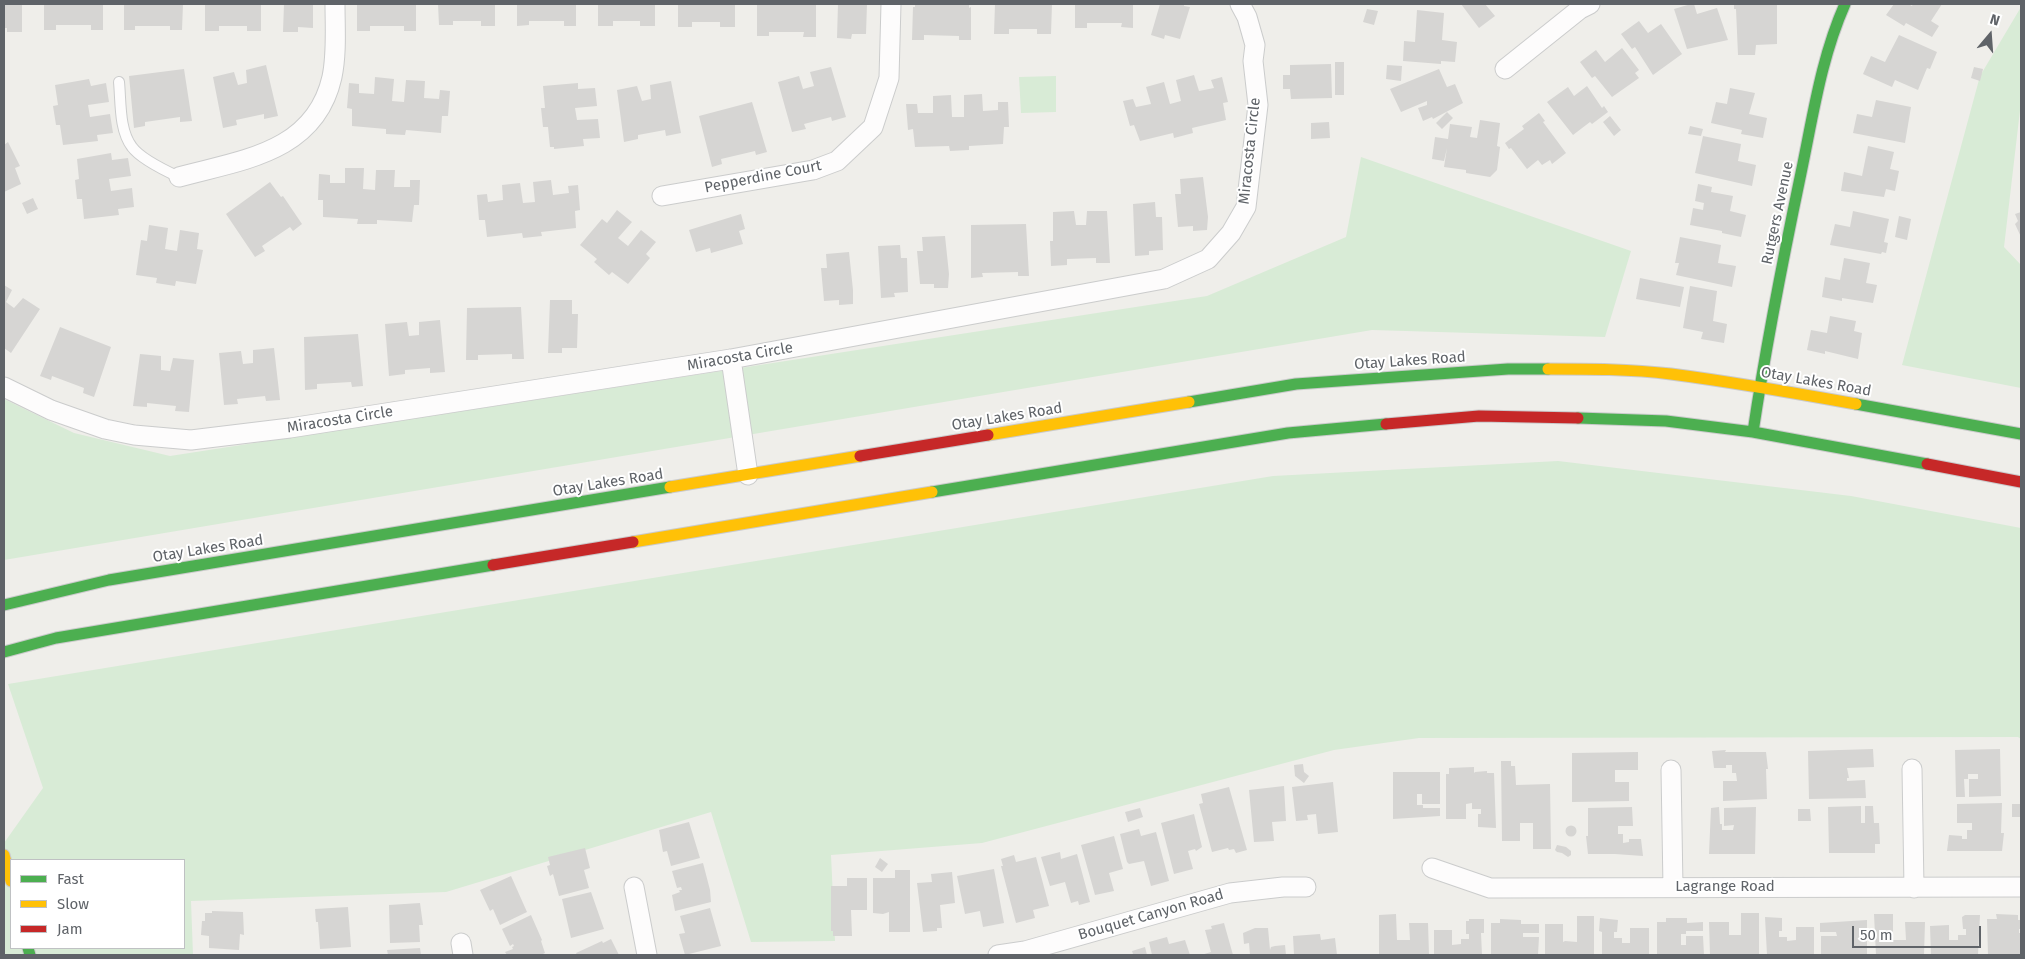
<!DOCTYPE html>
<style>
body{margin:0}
#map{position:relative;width:2025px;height:959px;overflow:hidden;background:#efeeea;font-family:"Fira Sans",sans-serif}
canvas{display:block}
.frame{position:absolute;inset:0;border:5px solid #5f6368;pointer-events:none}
.legend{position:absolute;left:10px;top:859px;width:175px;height:90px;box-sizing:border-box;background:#fff;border:1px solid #bfc1c3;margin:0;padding:6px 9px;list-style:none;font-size:15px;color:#5f6368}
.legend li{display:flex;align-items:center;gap:10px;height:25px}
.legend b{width:25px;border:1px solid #bfc1c3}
.north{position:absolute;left:1965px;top:10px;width:50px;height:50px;-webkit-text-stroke:4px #fff;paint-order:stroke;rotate:18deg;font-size:14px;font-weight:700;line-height:20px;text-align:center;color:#5f6368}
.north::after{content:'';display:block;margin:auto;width:18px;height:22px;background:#5f6368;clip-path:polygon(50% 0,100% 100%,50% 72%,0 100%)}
.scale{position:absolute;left:1852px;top:926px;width:129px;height:22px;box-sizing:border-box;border:2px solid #5f6368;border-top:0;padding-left:6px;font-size:15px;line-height:18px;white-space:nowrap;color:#5f6368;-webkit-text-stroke:4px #fff;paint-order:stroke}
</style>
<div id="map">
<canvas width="2025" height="959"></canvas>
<div class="frame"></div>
<ul class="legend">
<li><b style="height:6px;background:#4caf50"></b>Fast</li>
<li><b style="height:6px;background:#ffc107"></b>Slow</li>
<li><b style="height:6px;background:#c62828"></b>Jam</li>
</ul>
<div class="north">N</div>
<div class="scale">50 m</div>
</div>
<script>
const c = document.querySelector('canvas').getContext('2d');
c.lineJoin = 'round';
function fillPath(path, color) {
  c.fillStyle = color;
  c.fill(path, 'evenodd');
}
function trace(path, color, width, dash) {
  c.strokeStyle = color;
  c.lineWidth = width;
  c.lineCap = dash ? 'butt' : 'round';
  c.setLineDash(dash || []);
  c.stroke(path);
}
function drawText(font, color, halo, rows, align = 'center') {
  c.font = font + ' "Fira Sans",sans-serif';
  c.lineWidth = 4;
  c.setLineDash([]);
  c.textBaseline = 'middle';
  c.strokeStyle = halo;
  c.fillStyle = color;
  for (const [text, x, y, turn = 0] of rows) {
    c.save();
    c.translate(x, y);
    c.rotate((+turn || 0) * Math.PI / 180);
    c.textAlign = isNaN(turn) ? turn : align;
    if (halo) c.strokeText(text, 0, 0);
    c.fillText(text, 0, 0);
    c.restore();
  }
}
fillPath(new Path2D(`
 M2021,7V102L2004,247L2021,265V388L1902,365L1980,76Z
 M1056,76V112L1021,113L1019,77Z
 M1361,157L1631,251L1605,337L1372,330L4,560V399L74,433L170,456L1207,296L1346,237Z
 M1558,461L1851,496L2021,528V739L2018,737L1419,738L1334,750L982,843L831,855L835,941L751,942L711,812L446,892L191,901L193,955H4V843L43,788L8,684L1273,476ZM11,860H184V948H11Z`), '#d8ebd6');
fillPath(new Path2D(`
 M4,4H22V32H7V28H4Z
 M44,4H103V30H91V25H56V30H44Z
 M124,4H183L182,30H170V26H135V30H124Z
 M205,4H261V31H247V26H219V31H205Z
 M284,4H313V28L298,27V32H283Z
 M357,4H416V31H404V26H370V31H357Z
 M438,4H495V26H481V21H453V25H439Z
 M517,4H576V26H564V21H529V25L517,26Z
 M598,4H655V26H640V21H613V26H598Z
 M678,4H735V27H720V22H692V27H678Z
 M757,4H816V37H803L804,32H769V36H757Z
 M838,4H867L866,34H852L851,39L837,38Z
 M915,4H969V8L971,7V40H959V36L924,35V40H912L913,7H915Z
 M995,4H1052L1051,34H1037V29H1009V34H994Z
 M1075,4H1133V28L1121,27L1122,23H1087V28H1075Z
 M1160,4H1184V6L1190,7L1180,39L1165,35L1164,39L1151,35Z
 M1461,4H1485L1495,16L1479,28Z
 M1691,4H1694L1697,14L1717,8L1728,40L1687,49L1674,9Z
 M1734,4H1777V44L1756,45L1755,55H1738L1736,9H1734Z
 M1894,4H1908L1912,6L1913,4H1942L1931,21L1939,26L1932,37L1906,23L1904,26L1886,15Z
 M1367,9L1378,11L1374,25L1363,22Z
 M1417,10L1444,13L1442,40L1457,42L1455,62L1441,61V64L1403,61L1404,41L1415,42Z
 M1639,21L1648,33L1661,24L1682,54L1653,75L1635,47L1632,49L1621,34Z
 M1899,35L1937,52L1930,69L1927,68L1918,90L1895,80L1892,87L1863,74L1871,56L1885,62Z
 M1622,48L1639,70L1635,73L1639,78L1612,97L1595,76L1592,78L1580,62L1596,50L1605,62Z
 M1335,62H1344V95H1335Z
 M1331,64L1332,98L1291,99L1290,89H1283V75H1290V65Z
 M266,65L278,116L264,119V114L236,120L237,125L223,128L213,77L234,72L238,85L247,83L246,70Z
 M1387,65L1402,66L1401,81L1386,79Z
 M831,67L846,117L832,121L831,117L804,124L806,129L792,132L778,82L799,76L803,89L814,86L810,72Z
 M1974,67L1983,69L1980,81L1971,78Z
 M184,69L192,121L180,122V117L145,122V126L134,128L129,76Z
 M1439,69L1447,87L1455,84L1463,103L1433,119L1432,117L1423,121L1418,108L1427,105V101L1401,112L1390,89Z
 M1194,75L1199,91L1214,88L1211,80L1222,77L1228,102L1223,103L1226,120L1192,128L1193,133L1174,138L1173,133L1140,141L1134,125L1130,126L1123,101L1133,99L1136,107L1151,104L1146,87L1164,82L1170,104L1181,101L1176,80Z
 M375,77L394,79L392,101L404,102L406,80L425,81L424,98L439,99L440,90L450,91L448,116H442L441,133L406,130L405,135L386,134V129L352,126V109L347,108L349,83L359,84V93L374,94Z
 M89,79L91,86L106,83L109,102L88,105L90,117L110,114L113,133L97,135L98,141L63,145L60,125H56L53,106L58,105L55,85Z
 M671,81L681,133L666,136L665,130L638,135V139L624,142L617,90L637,86L642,101L651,99L650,85Z
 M578,83V89L595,88L597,106L575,108L577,120L598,119L600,138L583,139L584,146L554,149V147H550L548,127H543L541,108H545L543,86Z
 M1587,86L1602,108L1604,106L1608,112L1592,124L1590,122L1573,135L1547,102L1568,87L1574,96Z
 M1730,88L1755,93L1749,114L1767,118L1763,138L1741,134L1742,130L1711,123L1716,102L1727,104Z
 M982,94L983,111L998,110V102H1008L1009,127H1004L1003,144L969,146V150L950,151L949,146L915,147L913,129L908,130L906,104H917L918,113H933V96L951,95L952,117H964V95Z
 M1876,100L1911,107L1905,143L1853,133L1857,114L1872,117Z
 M752,102L767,152L756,155L755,151L721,159L722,164L712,167L699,116Z
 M1447,112L1453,118L1442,129L1436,123Z
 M1539,113L1545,121L1543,122L1566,153L1552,164L1550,160L1542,165L1538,160L1527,169L1511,148L1509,149L1505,143L1524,129L1522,126Z
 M1610,116L1621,130L1614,136L1603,122Z
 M1480,120L1500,123L1497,146L1500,147L1497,170L1490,177L1466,173V170L1444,167L1447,148L1444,161L1432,159L1435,137L1448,139L1450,124L1472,127L1470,137L1477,138Z
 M1329,122L1330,138L1311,139V123Z
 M1690,126L1703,129L1701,136L1688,134Z
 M1703,136L1741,144L1738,161L1756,165L1752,186L1695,173Z
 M8,142L20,166L15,168L21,184L4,192V145Z
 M1868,146L1894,152L1890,169L1899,171L1895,191L1886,189L1884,197L1841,191L1844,172L1862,176Z
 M111,153L112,160L128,158L131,176L109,179L111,191L132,188L134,207L118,209L119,215L84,219L82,199H77L75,180L79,179L77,159Z
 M345,168H364L363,189L375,190L376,170H395L394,187H410V180H420L419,205H414L412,222L377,220V224H357L358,219L323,217V200H318L319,174L330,175V183H345Z
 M1203,177L1208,217L1207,230L1193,231V226L1178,227L1175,194H1181L1180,179Z
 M551,180L553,195L569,193L568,186L578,185L580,210L575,211L576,228L541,232L542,236L523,238L522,233L487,237L485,220H479L477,195L487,194L488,202L503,200L502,185L520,183L523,203L535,202L533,182Z
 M270,182L281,197L283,196L302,224L293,231L290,227L262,246L265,251L255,257L226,214Z
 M1698,184L1712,187L1711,192L1733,196L1730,211L1746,215L1741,237L1722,233V231L1690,225L1693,208L1703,210L1704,203L1695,201Z
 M33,198L38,209L27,214L22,203Z
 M1155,202L1156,217H1162L1163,250L1149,251V255L1135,256L1133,204Z
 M617,210L632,222L618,238L628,246L641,230L656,242L646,254L650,258L628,284L612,272L609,275L594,262L597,259L580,245L602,219L607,223Z
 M1074,211L1076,225H1086L1087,211H1107L1110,263H1096V258L1067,259V265L1051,266L1050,241H1053V212Z
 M1853,211L1889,219L1884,242L1888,243L1886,253L1882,252L1881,254L1830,245L1835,224L1850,227Z
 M2021,212V237L2015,224L2018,221L2015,214Z
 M741,214L745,229L739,231L743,244L711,253L710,248L696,252L689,230Z
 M1899,216L1911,219L1907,240L1895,237Z
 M1026,224L1029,276H1018V272L982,273L983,277L971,278V225Z
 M149,225L168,228L165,249L177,251L180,230L199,233L197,249L203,250L196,284L176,281L175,286L156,283L157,278L136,275L141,240L147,241Z
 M945,236L949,274L948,288H934V284H920L917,251H923L922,237Z
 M1680,237L1721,245L1718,263L1736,266L1732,287L1676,275L1679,263H1675Z
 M900,245L901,258H907L908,292L894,293L895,297L881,298L878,246Z
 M849,252L853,290V304L839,305V300L824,301L821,268H827L826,254Z
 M1844,258L1870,263L1866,283L1877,285L1873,303L1842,298V301L1822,297L1825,277L1840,280Z
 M1640,278L1684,287L1680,307L1636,299Z
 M4,285L12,290L6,302L14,308L23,298L40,309L11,353L4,348Z
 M1690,286L1717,291L1713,321L1727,324L1724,343L1701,339L1703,332L1683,328Z
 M550,300H572V314H578L577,348H562V353H548Z
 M521,307L524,359H512V354L478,355V360H466L467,308Z
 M1830,316L1856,321L1854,331L1862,333L1858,359L1825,351V354L1807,350L1811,330L1827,333Z
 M440,320L445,372L430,373V368L405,370V374L389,376L385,324L407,322L409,336L419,335V322Z
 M60,327L111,347L94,397L83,393L84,388L52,376L51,380L40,376Z
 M358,334L363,386L352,387L351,382L317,384V389L305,390L304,337Z
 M274,348L280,400L266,401L265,396L237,399L238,404L224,405L219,353L241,351L243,364L253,363V350Z
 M140,354L161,356V370L170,371L173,358L194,360L189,412L175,411L176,406L147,403V407L133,406Z
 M1873,749L1874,767L1847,768L1849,778H1847V781L1865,780L1866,798L1809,799L1808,751Z
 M2000,749L2001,796L1969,797V779H1978V774H1968V779H1964L1965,797H1956L1955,750Z
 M1726,750L1725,752H1766L1768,769H1766L1767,799L1723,801V781H1737L1736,773H1732V765H1726V768H1714L1712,751Z
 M1638,752V770H1615V782H1629V801L1572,802V753Z
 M1501,761H1511V766H1515L1516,785L1550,784L1551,849H1533V823H1520V841H1502Z
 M1303,764L1304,772L1309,776L1304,783L1295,776L1294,765Z
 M1474,767V773L1475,772L1487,771V773H1494L1496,828L1478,827V814H1481V809H1472V803L1466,804V819H1446V774H1449V768Z
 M1393,772H1440V804H1422V794H1417V805H1423V808H1440V816L1393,819Z
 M1333,782L1338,832L1318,834L1316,814L1307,815L1308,820L1296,821L1292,787Z
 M1284,786L1286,821L1272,822L1274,841L1254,842L1249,790Z
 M1229,787L1247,850L1236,853L1234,849L1229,850L1228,848L1212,852L1199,804L1203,803L1201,794Z
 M2002,803L2001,833H2004L2002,851H1947L1949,835L1962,836V839H1967V830H1972V823H1957V804Z
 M2012,804H2021V817H2012Z
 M1861,806V823H1865V806H1873L1874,823H1879L1880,844H1875V853H1829L1828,807Z
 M1632,807L1633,826H1618V834H1623V843L1629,842V839H1641L1643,856L1615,854H1588L1586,836H1588V808Z
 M1719,807L1720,824H1722V830H1733L1734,825L1724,826V808L1756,807L1755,854H1709L1711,808Z
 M1140,808L1143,817L1128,822L1125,812Z
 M1798,809H1810L1811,821H1798Z
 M1194,814L1202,847L1196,851L1195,849L1188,851L1193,869L1174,874L1161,823Z
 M689,822L700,858L671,866L667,851L663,852L659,830Z
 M1565.5 831a5.5 5.5 0 1 1 11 0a5.5 5.5 0 1 1-11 0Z
 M1139,829L1141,836L1156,832L1169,881L1151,886L1144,861L1129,864L1127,862L1120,834Z
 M1114,836L1123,869L1109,873L1114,891L1095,895L1081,845Z
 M1557,845L1566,847L1571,851V855L1568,857L1562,853L1557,852L1555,850Z
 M585,848L590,868L584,870L589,888L559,896L553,874L550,876L547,866L550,865L548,857Z
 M1060,852L1061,859L1077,854L1090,902L1079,905L1078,901L1071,903L1065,882L1050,886L1049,883L1041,857Z
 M1014,855L1016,862L1036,857L1049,906L1033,910L1035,918L1016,923L1001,866H1003L1001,859Z
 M880,858L888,864L882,872L875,867Z
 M703,863L710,890L711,902L675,911L672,895L680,892L679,890H682L681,887L677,888L672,871Z
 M994,869L1004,923L983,927L980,911L965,914L957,876Z
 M895,870H910V932H889V912L883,914L873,913V878H895Z
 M952,872L955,903L940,905L942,928H937V931L923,932L917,883L932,882L931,874Z
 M511,876L527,912L500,925L493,909L490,911L480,890Z
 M847,878H867V910H851L852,936H833V931H831V886H847Z
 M591,892L604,929L571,938L562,899Z
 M420,903L423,925H419L420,942L390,943L389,905Z
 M348,907L351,947L320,949L318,922H316L315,909Z
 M710,908L721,946L685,955L679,934L685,933L680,916Z
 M212,911L243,912L244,935L240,934L239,950L209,948V936L201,935L202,921H205V913H212Z
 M1741,913H1759V955H1710L1709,922H1729V935H1741Z
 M1396,914L1397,940H1410L1409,923H1428L1429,955H1379V915Z
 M1874,914H1893V940H1906L1905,922H1925L1924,955H1876Z
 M1996,914L2018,915V920H2021V929H2019V933H2021V955H1988L1987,919H1997Z
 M531,915L542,940L541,941L545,953L541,955H507L505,952L513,949L512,947L514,946L513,944L510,946L502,929Z
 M1965,915H1980L1978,955H1931L1930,926L1949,925V940H1958V935H1966V929H1963L1962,917Z
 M1577,916H1594V955H1545V924H1563V942L1565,941L1577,942Z
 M1765,917L1782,918V931H1779V937H1787V941L1796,940V927H1814V955H1767Z
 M1600,918L1618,920L1617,932H1614V938H1622V943H1630V928H1649V955H1602V932L1599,931Z
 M1666,918H1687V923L1703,922V931H1686V934H1681V945H1686V936H1703L1704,955H1657V922H1666Z
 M1469,919H1484V933H1481L1482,955H1434V930H1452V945L1461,944V939H1469V934H1466V921H1469Z
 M1500,919L1521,920V924H1539V933H1523V937H1539L1538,955H1491V923H1500Z
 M1867,920V955H1821V936H1837L1836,932H1820V923Z
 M1224,923L1233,955H1201L1211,952L1205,930L1212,929L1211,926Z
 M1255,928H1268L1270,950L1271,947L1275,946L1285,945L1286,955H1250L1249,943L1244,944L1243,933Z
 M1320,934L1321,940L1335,938L1337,955H1294L1293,936Z
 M1167,937L1169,944L1185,940L1190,955H1152L1149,942Z
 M611,939L619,955H577L576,953L602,941L603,943Z
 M1145,947L1147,955H1129L1133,954L1132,951Z
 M420,948L421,955H388L387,950Z`), '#d6d5d3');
const lane = new Path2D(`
 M119,82C121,102 119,130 132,147C140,158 166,171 179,177`);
const street = new Path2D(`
 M1505,69L1580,9L1590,4
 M179,177C241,160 315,153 332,77C337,53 335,27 335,4
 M662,196L813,170L837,161L873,127L889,78L891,4
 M731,359L748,475
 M4,387L51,410L105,429L134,435L191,440L290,428L731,359L1164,279L1208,259L1231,233L1246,207L1258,105L1253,61L1255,45L1247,17L1240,4
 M1912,769L1914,888
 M1671,770L1673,887
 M1432,868L1490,888L2021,887
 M634,887L647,955
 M461,943L463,955
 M998,955L1025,951L1230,893L1283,887H1306`);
const fast = new Path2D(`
 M1189,402L1296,384L1508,369H1548
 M1856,404L2021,434
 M1578,418L1666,421L1753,432L1927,464
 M1753,432C1766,345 1783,259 1801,173C1813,116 1821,58 1845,4
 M932,492L1288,433L1386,424
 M4,605L109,580L670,487
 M4,652L56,638L493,565
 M28,948L30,955`);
const slow = new Path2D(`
 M1548,369C1589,369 1630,369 1671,374C1733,382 1795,393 1856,404
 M988,435L1189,402
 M670,487L860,456
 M633,542L932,492
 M4,855L11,881`);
const jam = new Path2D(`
 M1386,424L1479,416L1578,418
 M860,456L988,435
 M1927,464L2021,482
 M493,565L633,542`);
trace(lane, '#cbcccc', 12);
trace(street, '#cbcccc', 21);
trace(fast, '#cacacb', 13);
trace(slow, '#cacacb', 13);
trace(jam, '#cacacb', 13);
trace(lane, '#fdfcfc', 10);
trace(street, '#fdfcfc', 19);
trace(fast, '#4caf50', 11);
trace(slow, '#ffc107', 11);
trace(jam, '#c62828', 11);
drawText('15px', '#5f6368', '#fff', [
 ["Miracosta Circle",1250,151,-84],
 ["Pepperdine Court",763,177,-11],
 ["Rutgers Avenue",1778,213,-78],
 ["Miracosta Circle",740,357,-10],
 ["Otay Lakes Road",1410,361,-4],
 ["Otay Lakes Road",1816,382,10],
 ["Otay Lakes Road",1007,417,-9],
 ["Miracosta Circle",340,420,-9],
 ["Otay Lakes Road",608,483,-9],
 ["Otay Lakes Road",208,549,-9],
 ["Lagrange Road",1725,887],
 ["Bouquet Canyon Road",1151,915,-16]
]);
</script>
